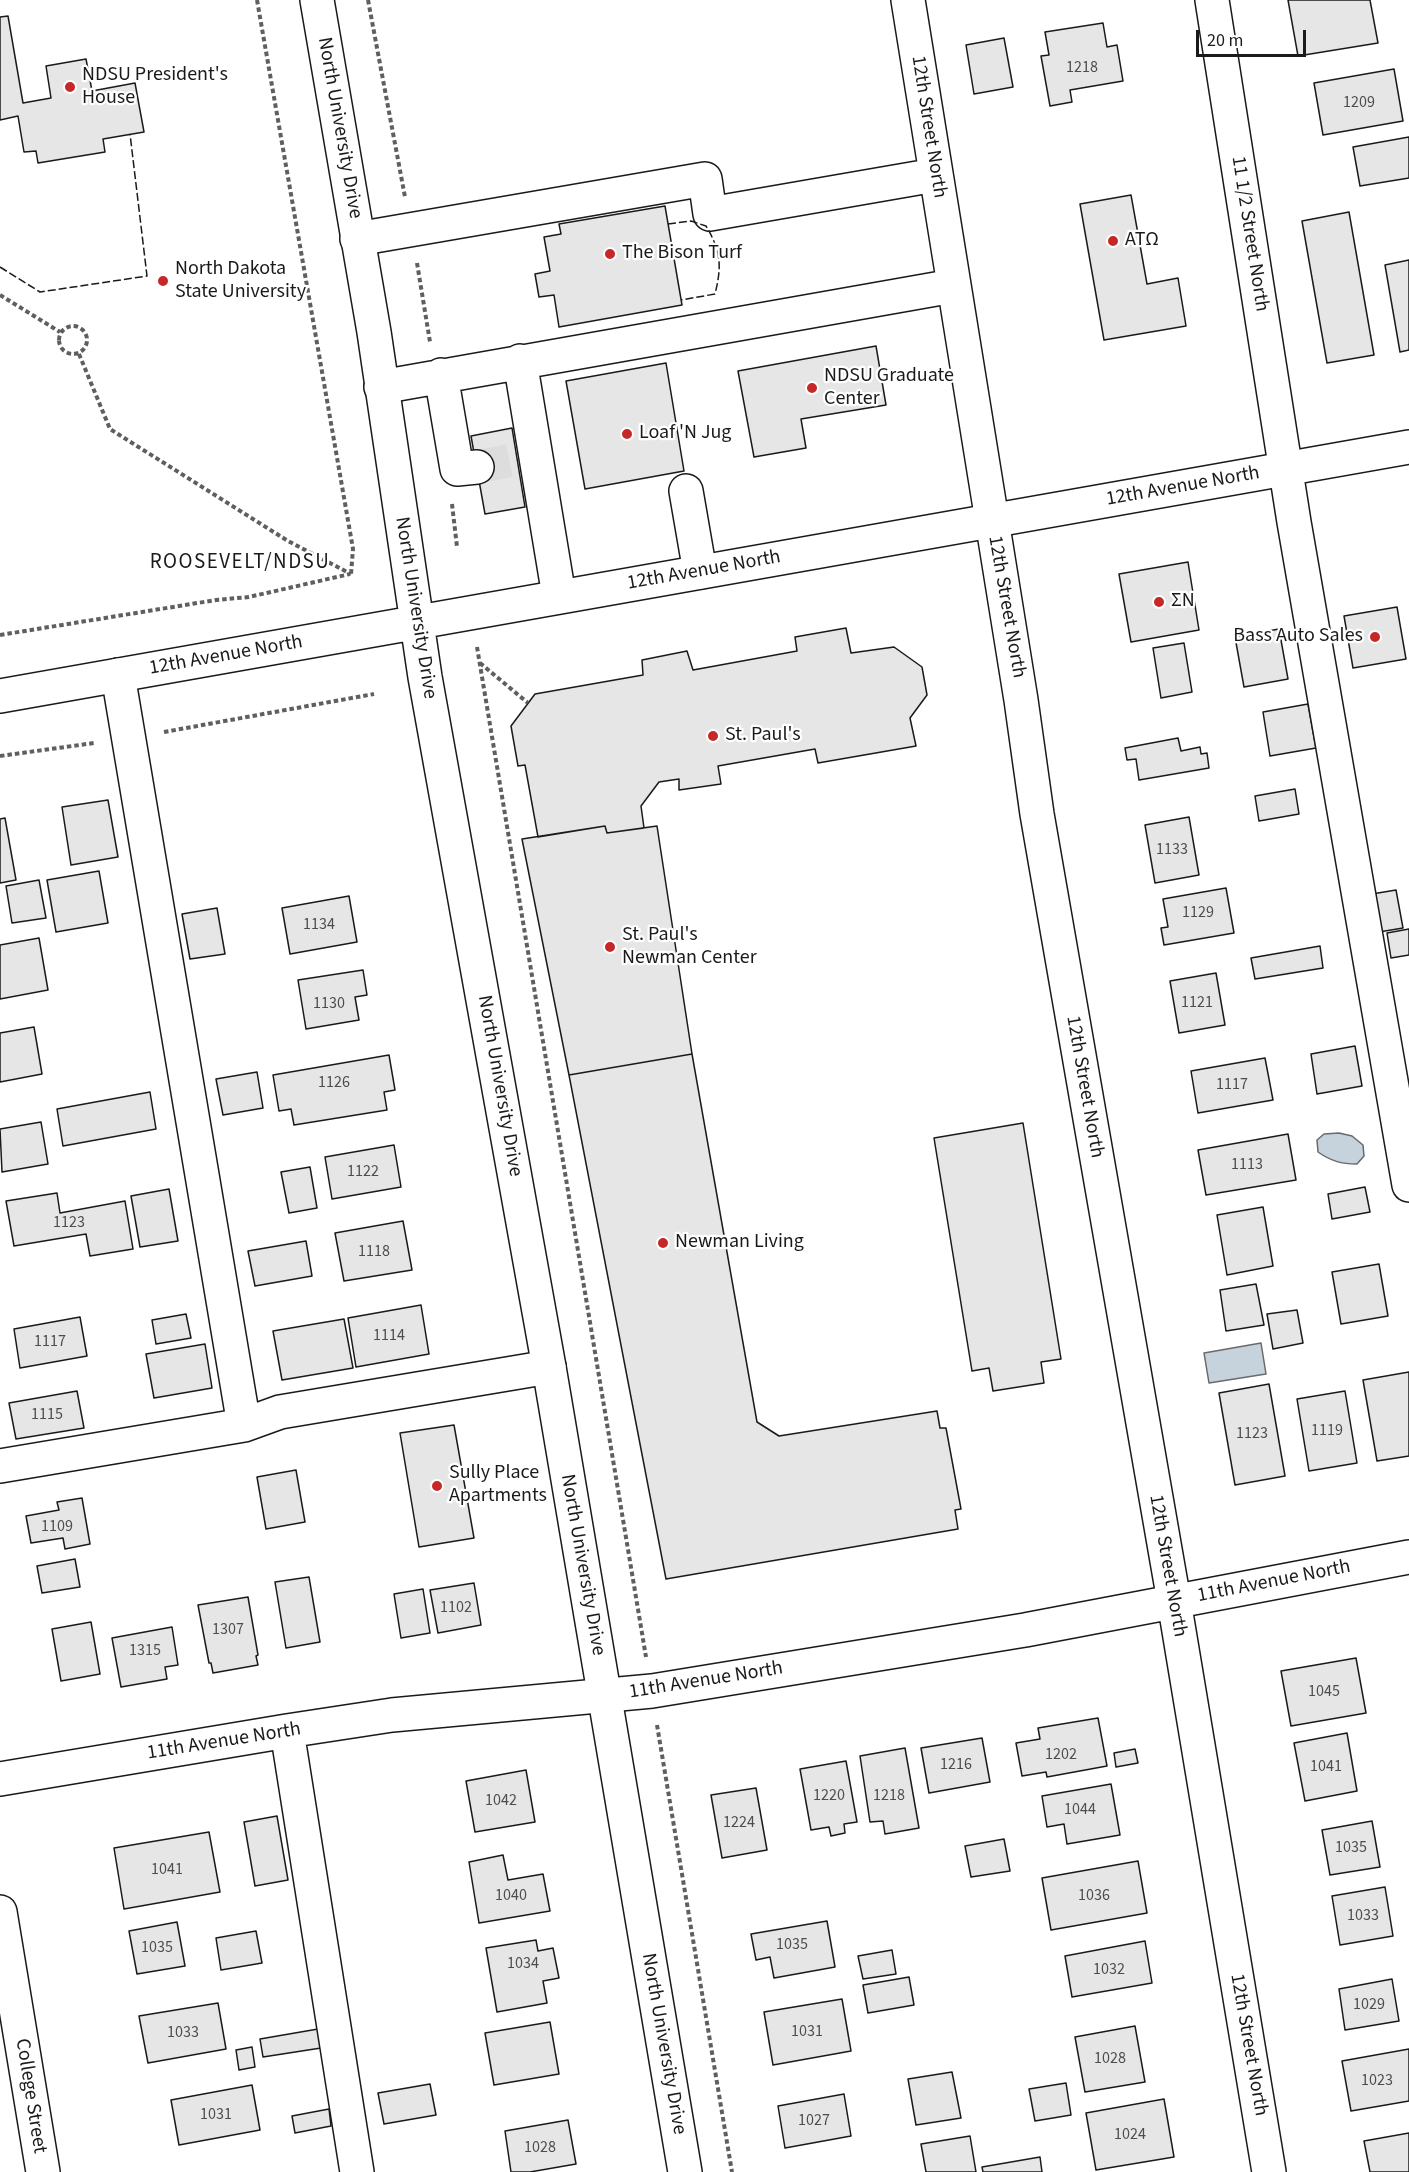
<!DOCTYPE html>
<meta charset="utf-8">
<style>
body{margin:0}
#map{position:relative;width:1409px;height:2172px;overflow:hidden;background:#fff;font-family:"Source Sans 3",sans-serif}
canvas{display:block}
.scale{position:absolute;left:1196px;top:30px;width:110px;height:27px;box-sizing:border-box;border:3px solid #1a1a1a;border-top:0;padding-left:8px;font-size:18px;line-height:21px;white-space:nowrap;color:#1a1a1a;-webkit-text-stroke:4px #fff;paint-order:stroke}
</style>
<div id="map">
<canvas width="1409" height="2172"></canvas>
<div class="scale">20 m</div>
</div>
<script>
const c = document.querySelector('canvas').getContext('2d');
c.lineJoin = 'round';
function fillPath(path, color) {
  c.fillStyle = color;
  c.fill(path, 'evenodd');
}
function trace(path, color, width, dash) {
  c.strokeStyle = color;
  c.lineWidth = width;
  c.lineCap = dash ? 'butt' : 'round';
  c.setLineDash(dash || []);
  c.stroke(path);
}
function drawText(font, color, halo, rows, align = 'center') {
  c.font = font + ' "Source Sans 3",sans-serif';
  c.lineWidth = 4.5;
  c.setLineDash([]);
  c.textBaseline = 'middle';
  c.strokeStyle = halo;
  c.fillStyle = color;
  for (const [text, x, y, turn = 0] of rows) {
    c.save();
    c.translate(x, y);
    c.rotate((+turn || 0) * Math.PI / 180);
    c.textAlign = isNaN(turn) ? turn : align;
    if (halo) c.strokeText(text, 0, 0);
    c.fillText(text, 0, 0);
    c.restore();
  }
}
const water = new Path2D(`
 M1339,1133L1352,1136L1363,1145L1364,1156L1357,1164C1341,1164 1331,1161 1318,1152L1317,1140L1324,1134Z
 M1261,1343L1266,1374L1209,1383L1204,1353Z`);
fillPath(water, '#c6d2dc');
trace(water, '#6a6a6a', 1.5);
const building = new Path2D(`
 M1288,0H1370L1378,43L1298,56Z
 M8,16L23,103L51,98L46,66L86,59L92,91L135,83L144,132L103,139L105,152L38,163L36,151L24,152L18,116L0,120V17Z
 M1103,23L1107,47L1117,45L1123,81L1070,90L1072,102L1050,106L1041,56L1049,55L1045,32Z
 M1004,38L1013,87L974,94L966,45Z
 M1394,69L1403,121L1323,135L1314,83Z
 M1409,137V178L1360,186L1353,147Z
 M1131,195L1147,284L1178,278L1186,326L1104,340L1080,204Z
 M665,206L682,305L559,327L554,295L539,297L535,274L550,271L544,237L561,234L559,224Z
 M1349,212L1374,355L1327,363L1302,221Z
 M1409,260V350L1400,352L1385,265Z
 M876,346L886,405L801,419L806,448L754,457L738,371Z
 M666,363L684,471L585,489L566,381Z
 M512,428L525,507L485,514L471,436Z
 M1188,562L1199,630L1131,642L1119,574Z
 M1397,607L1406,659L1353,668L1344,616Z
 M846,628L851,653L894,647L922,667L927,695L910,718L916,746L818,763L815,749L718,766L721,784L679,790V779L659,782L641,806L644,828L607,833L605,826L538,837L525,765L518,766L511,726L535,694L643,675L642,660L687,651L693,670L797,651L795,637Z
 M1279,629L1288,679L1244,687L1235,637Z
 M1184,643L1192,692L1161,698L1153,648Z
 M1308,704L1316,748L1270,756L1263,712Z
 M1178,738L1181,751L1200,747L1201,754L1207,753L1209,768L1139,780L1136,759L1127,760L1125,748Z
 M1295,789L1299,814L1259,821L1255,796Z
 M108,800L118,857L71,865L62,807Z
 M1189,817L1199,875L1155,883L1145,825Z
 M5,818L16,880L0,883V819Z
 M605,826L607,833L657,826L692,1054L569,1075L522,839Z
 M99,871L108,923L56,932L47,880Z
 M39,880L46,918L12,923L6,886Z
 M1226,888L1234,933L1164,945L1161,928L1168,927L1163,899Z
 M1396,890L1403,928L1379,932L1372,894Z
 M349,896L357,942L290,954L282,908Z
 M217,908L225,954L190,959L182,914Z
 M1409,929V955L1391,958L1387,933Z
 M39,938L48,990L0,999V945Z
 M1320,946L1323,968L1255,979L1251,958Z
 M363,970L367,995L355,997L359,1020L306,1029L298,980Z
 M1216,973L1225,1025L1179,1033L1170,981Z
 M34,1027L42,1074L0,1082V1033Z
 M1355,1046L1362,1086L1317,1094L1311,1054Z
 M692,1054L757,1422L779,1436L937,1411L940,1428H946L961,1509L955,1510L958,1529L666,1579L569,1075Z
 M389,1055L395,1090L384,1092L387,1110L294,1125L291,1109L279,1111L273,1075Z
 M1265,1058L1273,1100L1198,1113L1191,1071Z
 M257,1072L263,1108L223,1115L216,1079Z
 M150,1092L156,1129L63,1146L57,1109Z
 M41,1122L48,1164L2,1172L0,1129Z
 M1023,1123L1061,1359L1041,1362L1044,1383L993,1391L989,1368L972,1371L934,1138Z
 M1288,1134L1296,1180L1206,1195L1198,1150Z
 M394,1145L401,1187L332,1199L325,1157Z
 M310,1167L317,1208L289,1213L281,1172Z
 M1365,1187L1370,1212L1332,1219L1328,1194Z
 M169,1189L178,1241L140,1247L131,1196Z
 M57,1193L60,1213L125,1201L133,1249L90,1256L86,1234L14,1246L6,1201Z
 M1263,1207L1273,1266L1227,1275L1217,1215Z
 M403,1221L412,1270L344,1281L335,1233Z
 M306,1241L312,1276L255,1286L248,1251Z
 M1379,1264L1388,1316L1341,1324L1332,1272Z
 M1256,1284L1264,1325L1226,1331L1220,1290Z
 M421,1305L429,1354L356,1367L348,1318Z
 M1297,1310L1303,1343L1273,1349L1267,1314Z
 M186,1314L191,1338L156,1344L152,1320Z
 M80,1317L87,1356L20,1368L14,1329Z
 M344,1319L353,1368L282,1380L273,1331Z
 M205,1344L212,1388L154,1398L146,1354Z
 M1409,1372V1456L1377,1461L1363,1380Z
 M1269,1384L1285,1476L1235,1485L1219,1393Z
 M77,1391L84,1428L16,1439L9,1403Z
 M1345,1391L1357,1463L1309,1471L1297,1399Z
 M454,1425L474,1538L419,1547L400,1433Z
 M296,1470L305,1522L266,1529L257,1477Z
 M82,1498L90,1544L65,1549L63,1538L31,1543L26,1516L59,1510L57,1502Z
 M75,1559L80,1587L42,1593L37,1566Z
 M309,1577L320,1642L286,1648L275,1582Z
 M474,1583L481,1625L438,1633L430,1590Z
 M423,1589L430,1633L401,1638L394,1594Z
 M248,1597L258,1655L256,1656L258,1665L213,1673L211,1663H209L198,1605Z
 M91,1622L100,1674L61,1681L52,1629Z
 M172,1627L178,1665L165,1667L167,1679L121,1687L112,1638Z
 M1356,1658L1366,1713L1291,1726L1281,1671Z
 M1098,1718L1107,1766L1047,1777L1046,1772L1022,1776L1016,1743L1040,1739L1038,1728Z
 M1347,1733L1357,1791L1305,1801L1294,1743Z
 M982,1738L990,1782L929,1793L921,1748Z
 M905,1748L919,1828L885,1834L883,1821L870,1822L860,1756Z
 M1135,1749L1138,1763L1116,1767L1114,1753Z
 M846,1761L857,1822L844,1824L845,1833L831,1836L829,1827L811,1830L800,1769Z
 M526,1770L535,1822L475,1832L466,1781Z
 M1111,1784L1120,1835L1067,1844L1064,1824L1047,1827L1042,1796Z
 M756,1788L767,1850L722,1858L711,1795Z
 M277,1816L288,1880L255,1886L244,1822Z
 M1372,1821L1380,1867L1330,1875L1322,1830Z
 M209,1832L220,1892L124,1909L114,1848Z
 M1004,1839L1010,1871L971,1877L965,1846Z
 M503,1855L508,1880L543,1874L550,1911L479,1923L469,1862Z
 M1138,1861L1147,1913L1051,1930L1042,1878Z
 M1385,1887L1393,1936L1340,1945L1332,1896Z
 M827,1921L835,1967L774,1978L770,1957L756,1960L751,1934Z
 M177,1922L185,1966L137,1974L129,1931Z
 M256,1931L262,1963L221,1970L216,1938Z
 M536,1940L538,1951L553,1948L559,1978L543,1981L547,2003L497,2012L486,1948Z
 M1145,1941L1152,1983L1072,1997L1065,1956Z
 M892,1950L896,1974L863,1979L858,1956Z
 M909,1977L914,2005L868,2013L863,1985Z
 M1392,1979L1399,2021L1345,2030L1339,1989Z
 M842,1999L851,2051L773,2065L764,2012Z
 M218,2003L226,2049L148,2063L139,2016Z
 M550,2022L559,2074L494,2085L485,2033Z
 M1135,2026L1145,2082L1085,2092L1075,2037Z
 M318,2029L321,2048L263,2057L260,2039Z
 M252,2047L255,2067L239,2070L236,2050Z
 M1409,2049V2101L1351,2111L1342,2061Z
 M952,2072L961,2118L916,2125L908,2079Z
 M1066,2083L1071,2115L1035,2121L1029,2089Z
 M430,2084L436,2115L384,2124L378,2093Z
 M252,2085L260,2130L179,2145L171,2100Z
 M844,2094L851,2136L785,2148L778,2106Z
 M1164,2099L1174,2157L1096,2170L1086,2113Z
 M329,2109L331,2126L295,2133L292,2116Z
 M568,2120L576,2164L530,2172H511L505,2131Z
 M1409,2133V2172H1370L1364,2141Z
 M970,2136L976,2172H926L921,2144Z
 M1040,2157L1042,2172H983L982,2167Z`);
fillPath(building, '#e6e6e6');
trace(building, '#1a1a1a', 1.5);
trace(new Path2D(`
 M477,467L517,459`), '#ddd', 33, [33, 16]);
const minor = new Path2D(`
 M908,0L1021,700L1037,814L1174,1601L1269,2172
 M1212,0L1294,522L1409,1185
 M357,239L705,179L710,214L935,175
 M520,361L559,596
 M441,375L457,469L477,467
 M381,387L953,286
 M686,491L700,572
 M118,675L244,1425
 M0,1466L244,1425L280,1412L549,1367
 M287,1731L357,2172
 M0,1779L287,1731L392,1715L652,1691L1025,1630L1409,1557
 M0,1912L43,2172`);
const major = new Path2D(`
 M317,0L374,332L425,677L549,1367L685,2172
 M0,696L1409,447`);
trace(minor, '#1a1a1a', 36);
trace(major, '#1a1a1a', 36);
trace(new Path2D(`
 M257,0L353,549L351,574
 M368,0L405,197
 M417,263L430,342
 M0,295L60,332
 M59 340a14 14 0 1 1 28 0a14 14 0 1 1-28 0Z
 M79,354L110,429L288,541L351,574
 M452,504L457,547
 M0,635L216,600L249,597L350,574
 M477,647L646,1657
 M480,663L528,703
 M164,732L374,694
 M0,756L94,743
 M657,1725L732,2172`), '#5f5f5f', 4, [4.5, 3]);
trace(minor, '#fff', 33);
trace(major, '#fff', 33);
trace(new Path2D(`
 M668,224L691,221L706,226C721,251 722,266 715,294L681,300
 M0,267L40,292L147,276L130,134`), '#1a1a1a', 1.5, [8, 3]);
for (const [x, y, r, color] of [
 [70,87,6,"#c62828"],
 [1113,241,6,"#c62828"],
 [610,254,6,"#c62828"],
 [163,281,6,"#c62828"],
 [812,388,6,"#c62828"],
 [627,434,6,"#c62828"],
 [1159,602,6,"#c62828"],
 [1375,637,6,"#c62828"],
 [713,736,6,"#c62828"],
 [610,947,6,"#c62828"],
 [663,1243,6,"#c62828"],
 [437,1486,6,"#c62828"]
]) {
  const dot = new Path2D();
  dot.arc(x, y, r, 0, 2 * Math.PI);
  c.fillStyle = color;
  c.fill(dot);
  trace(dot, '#fff', 2);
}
drawText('16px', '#4d4d4d', null, [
 ["1218",1082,68],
 ["1209",1359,103],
 ["1133",1172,850],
 ["1129",1198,913],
 ["1134",319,925],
 ["1121",1197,1003],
 ["1130",329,1004],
 ["1126",334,1083],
 ["1117",1232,1085],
 ["1113",1247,1165],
 ["1122",363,1172],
 ["1123",69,1223],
 ["1118",374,1252],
 ["1114",389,1336],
 ["1117",50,1342],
 ["1115",47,1415],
 ["1119",1327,1431],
 ["1123",1252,1434],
 ["1109",57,1527],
 ["1102",456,1608],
 ["1307",228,1630],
 ["1315",145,1651],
 ["1045",1324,1692],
 ["1202",1061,1755],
 ["1216",956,1765],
 ["1041",1326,1767],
 ["1220",829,1796],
 ["1218",889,1796],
 ["1042",501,1801],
 ["1044",1080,1810],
 ["1224",739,1823],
 ["1035",1351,1848],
 ["1041",167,1870],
 ["1040",511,1896],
 ["1036",1094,1896],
 ["1033",1363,1916],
 ["1035",792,1945],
 ["1035",157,1948],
 ["1034",523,1964],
 ["1032",1109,1970],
 ["1029",1369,2005],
 ["1031",807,2032],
 ["1033",183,2033],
 ["1028",1110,2059],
 ["1023",1377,2081],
 ["1031",216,2115],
 ["1027",814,2121],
 ["1024",1130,2135],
 ["1028",540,2148]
]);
drawText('20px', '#1a1a1a', '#fff', [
 ["NDSU President's",82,76],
 ["House",82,99],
 ["ΑΤΩ",1125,241],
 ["The Bison Turf",622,254],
 ["North Dakota",175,270],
 ["State University",175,293],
 ["NDSU Graduate",824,377],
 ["Center",824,400],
 ["Loaf 'N Jug",639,434],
 ["ΣΝ",1171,602],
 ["Bass Auto Sales",1363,637,"right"],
 ["St. Paul's",725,736],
 ["St. Paul's",622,936],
 ["Newman Center",622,959],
 ["Newman Living",675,1243],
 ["Sully Place",449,1474],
 ["Apartments",449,1497]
], 'left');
drawText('20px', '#1a1a1a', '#fff', [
 ["12th Street North",928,127,81],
 ["North University Drive",339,128,80],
 ["11 1/2 Street North",1249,234,81],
 ["12th Avenue North",1183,487,-10],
 ["12th Avenue North",704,571,-10],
 ["12th Street North",1006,607,80],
 ["North University Drive",415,608,81],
 ["12th Avenue North",226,656,-10],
 ["North University Drive",499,1086,80],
 ["12th Street North",1084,1087,80],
 ["North University Drive",582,1565,80],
 ["12th Street North",1167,1566,80],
 ["11th Avenue North",1274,1582,-11],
 ["11th Avenue North",706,1681,-9],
 ["11th Avenue North",224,1742,-9],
 ["North University Drive",663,2044,80],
 ["12th Street North",1248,2045,80],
 ["College Street",30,2096,81]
]);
c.letterSpacing = '1.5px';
drawText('21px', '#1a1a1a', '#fff', [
 ["ROOSEVELT/NDSU",240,563]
]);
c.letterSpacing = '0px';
</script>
